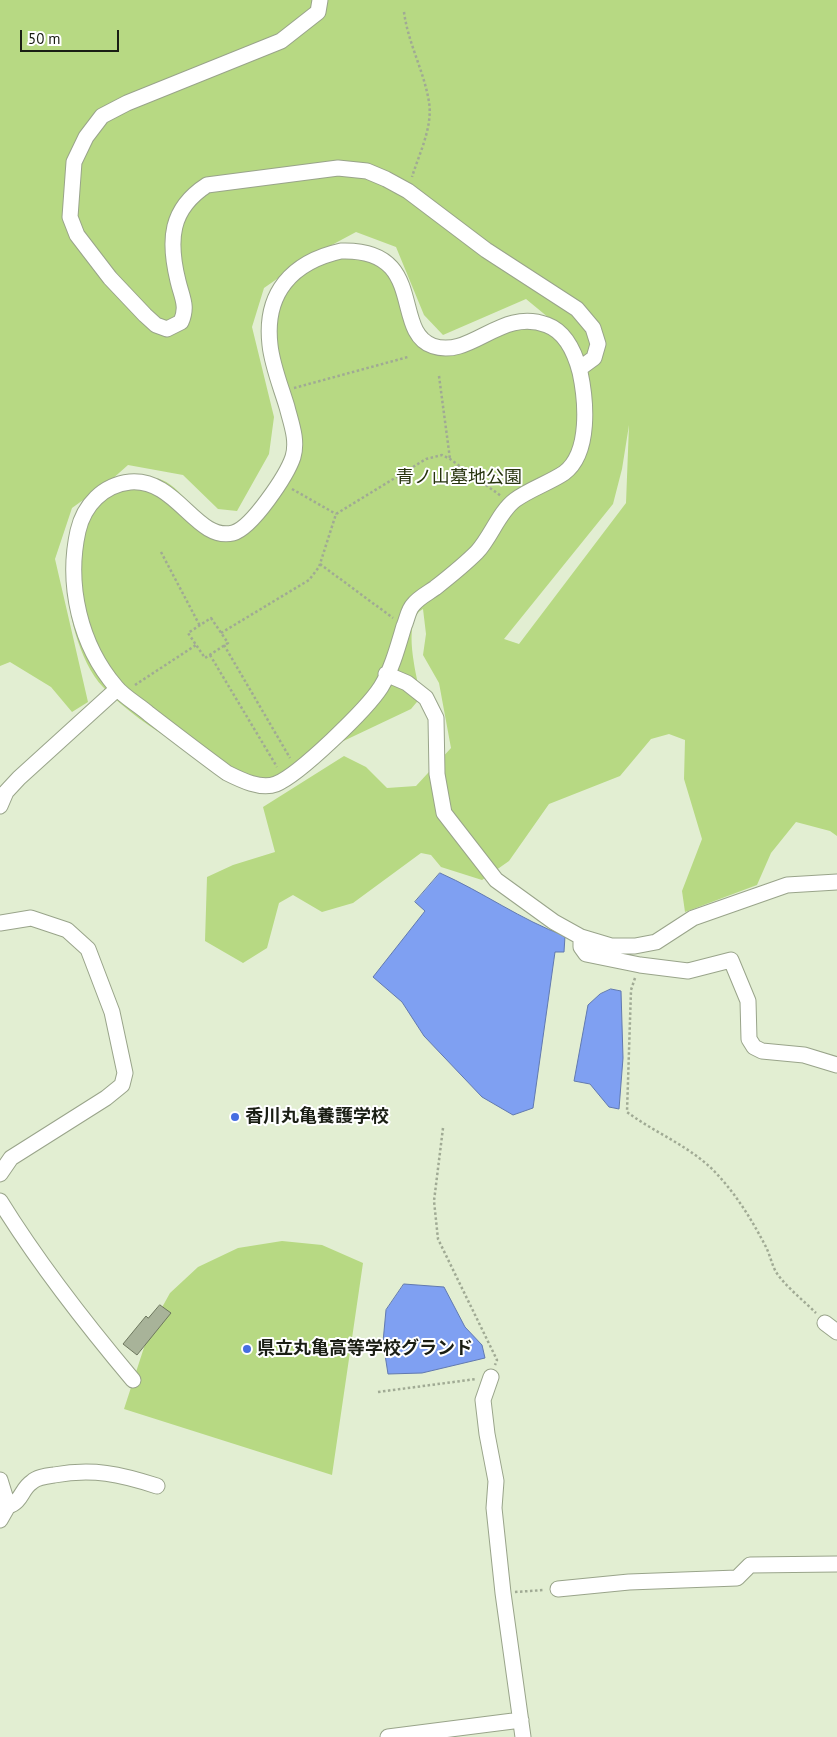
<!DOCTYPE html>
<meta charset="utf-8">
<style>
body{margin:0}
#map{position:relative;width:837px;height:1737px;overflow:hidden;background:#e2eed2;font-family:"PT Sans",sans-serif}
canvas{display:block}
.scale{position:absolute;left:20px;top:30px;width:99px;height:22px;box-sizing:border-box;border:2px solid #1a1e14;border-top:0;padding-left:6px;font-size:15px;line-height:18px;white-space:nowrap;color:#1a1e14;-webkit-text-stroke:4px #fff;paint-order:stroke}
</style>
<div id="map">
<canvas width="837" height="1737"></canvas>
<div class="scale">50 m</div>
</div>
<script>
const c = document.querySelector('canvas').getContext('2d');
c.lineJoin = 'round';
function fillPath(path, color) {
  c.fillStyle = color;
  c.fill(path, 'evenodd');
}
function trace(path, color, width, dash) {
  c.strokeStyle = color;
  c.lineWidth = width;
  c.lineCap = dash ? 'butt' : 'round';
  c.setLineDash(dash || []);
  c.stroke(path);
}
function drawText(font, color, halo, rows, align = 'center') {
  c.font = font + ' "PT Sans","Noto Sans JP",sans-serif';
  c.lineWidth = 4;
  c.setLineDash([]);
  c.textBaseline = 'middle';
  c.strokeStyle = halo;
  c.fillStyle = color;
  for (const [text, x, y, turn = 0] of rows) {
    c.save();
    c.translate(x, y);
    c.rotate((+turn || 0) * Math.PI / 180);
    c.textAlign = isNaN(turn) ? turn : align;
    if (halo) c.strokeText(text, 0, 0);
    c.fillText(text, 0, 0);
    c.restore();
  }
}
fillPath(new Path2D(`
 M0,0H837V836L830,831L796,822L771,853L757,885L685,912L682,891L702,839L684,779L685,740L669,734L651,739L620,776L549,804L509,861L482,880L441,867L431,855L421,853L353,903L322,912L293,895L279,903L267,948L243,963L205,941L207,877L233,865L275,852L263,807L344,756L366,767L387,788L416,786L451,748L439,683L423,655L426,634L423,609C401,620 417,677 421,697L411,709L335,745L266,791C210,761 147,733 103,687C79,662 65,606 68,572C69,553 84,516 90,495L72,508L55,559L88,702L72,712L51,687L10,662L0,666ZM356,232L396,247L424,315L443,335L526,299L549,318L535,314L519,316L454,342L429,339C420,327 418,315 413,301C410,291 408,276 402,268C379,238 346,244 315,254ZM284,274C249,322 264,351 280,403C285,417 289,431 288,447C287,461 270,485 262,497C256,507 245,523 233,526C201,532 187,490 162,480C146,473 126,479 110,481L128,465L183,475L218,509L237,511L269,454L274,417L252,327L264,288ZM629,425L626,503L519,644L504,639L613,504L622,469Z
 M282,1241L322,1245L363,1263L332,1475L124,1409L150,1329L170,1293L198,1267L238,1248Z`), '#b7d983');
const water = new Path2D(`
 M440,873C483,892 521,920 565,936L564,952H555L533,1108L513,1115L482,1097L424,1036L402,1002L373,977L425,911L415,902Z
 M611,989L621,991L623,1058L619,1109L609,1107L590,1084L574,1081L588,1005L600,994Z
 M404,1284L444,1287L465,1327L482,1345L485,1358L422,1373L388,1374L383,1342L386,1310Z`);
fillPath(water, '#7fa0f2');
trace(water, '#6179af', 1);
const building = new Path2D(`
 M160,1305L171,1313L137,1355L123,1344L146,1316L148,1318Z`);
fillPath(building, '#a8b399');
trace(building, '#6d775e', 1);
const minor = new Path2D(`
 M320,0L318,12L281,41L127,103L102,116L86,137L74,162L70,217L77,235L110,278L145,315L156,325L167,329L181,322C188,306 182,298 178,281C168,240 170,209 207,185L338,168L367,171L386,179L408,191L486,250L577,309L593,328L598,344L594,358L579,369
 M341,251C428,248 391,332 433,346C471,359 501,307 547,325C566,332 575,353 580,372C586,400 591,453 564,473C549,483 530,489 515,500C499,512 491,537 477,552C464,565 449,577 435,588C428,593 418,598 413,605C408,610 407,620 404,626C398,646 392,669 381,687C367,709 299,775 276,784C261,790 241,780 227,773C201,754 175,734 149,714C139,705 124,697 116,687C80,645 66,585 78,531C84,505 103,485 130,482C177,478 196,542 233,533C252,528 287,475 293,457C298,440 291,423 287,407C281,387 272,365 270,345C264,293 292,262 341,251Z
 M386,674L407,683L426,698L436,718L437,774L444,813L496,880L554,922L581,937L611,946H635L656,942L693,918L787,885L837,882
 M0,806L6,792L19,778L117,689
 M0,923L31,918L67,930L88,949L112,1012L125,1073L122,1085L106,1098L11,1158L0,1174
 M581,937V947L586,954L640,965L688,971L731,960L748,1001L749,1039L754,1047L762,1051L804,1055L837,1065
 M0,1201C39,1264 85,1323 133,1380
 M825,1323L837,1332
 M491,1377L483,1400L487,1434L496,1481L494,1508L503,1593L523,1737
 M0,1480L8,1506L0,1520
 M8,1506C22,1502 21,1489 32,1482C37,1477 47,1476 54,1475C93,1468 120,1474 157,1486
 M558,1589L629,1582L737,1578L750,1565L837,1564
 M388,1737L521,1720`);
trace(minor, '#99a48a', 17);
trace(new Path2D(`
 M404,12C408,43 424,71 429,102C433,127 419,154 412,177
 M439,376L450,459
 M294,388L408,357
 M292,489L336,514
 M161,552L200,626
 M320,564L393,618
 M211,618L228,643L205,658L188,633Z
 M221,633L309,580L319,567L336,514L426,459L442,455L450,459L501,496
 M224,645L290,758
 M210,655L277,767
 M135,685L196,645
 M635,978L631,990L627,1112C655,1133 690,1146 715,1172C736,1194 752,1220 766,1247C770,1255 772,1265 776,1272C786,1287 803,1300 816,1313
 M443,1128L434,1201L438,1239L497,1360L495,1365
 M378,1392L476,1379
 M515,1592L544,1590`), '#a0aa94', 2.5, [2.5, 2.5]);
trace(minor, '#fff', 15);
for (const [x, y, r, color] of [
 [235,1117,5,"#466ee1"],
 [247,1349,5,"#466ee1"]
]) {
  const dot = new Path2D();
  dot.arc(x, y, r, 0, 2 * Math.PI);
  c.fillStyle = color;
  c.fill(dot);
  trace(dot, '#fff', 2);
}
drawText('18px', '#27340e', '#fff', [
 ["青ノ山墓地公園",459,478]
]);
drawText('bold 18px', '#1a1e14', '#fff', [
 ["香川丸亀養護学校",245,1117],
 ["県立丸亀高等学校グランド",257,1349]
], 'left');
</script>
